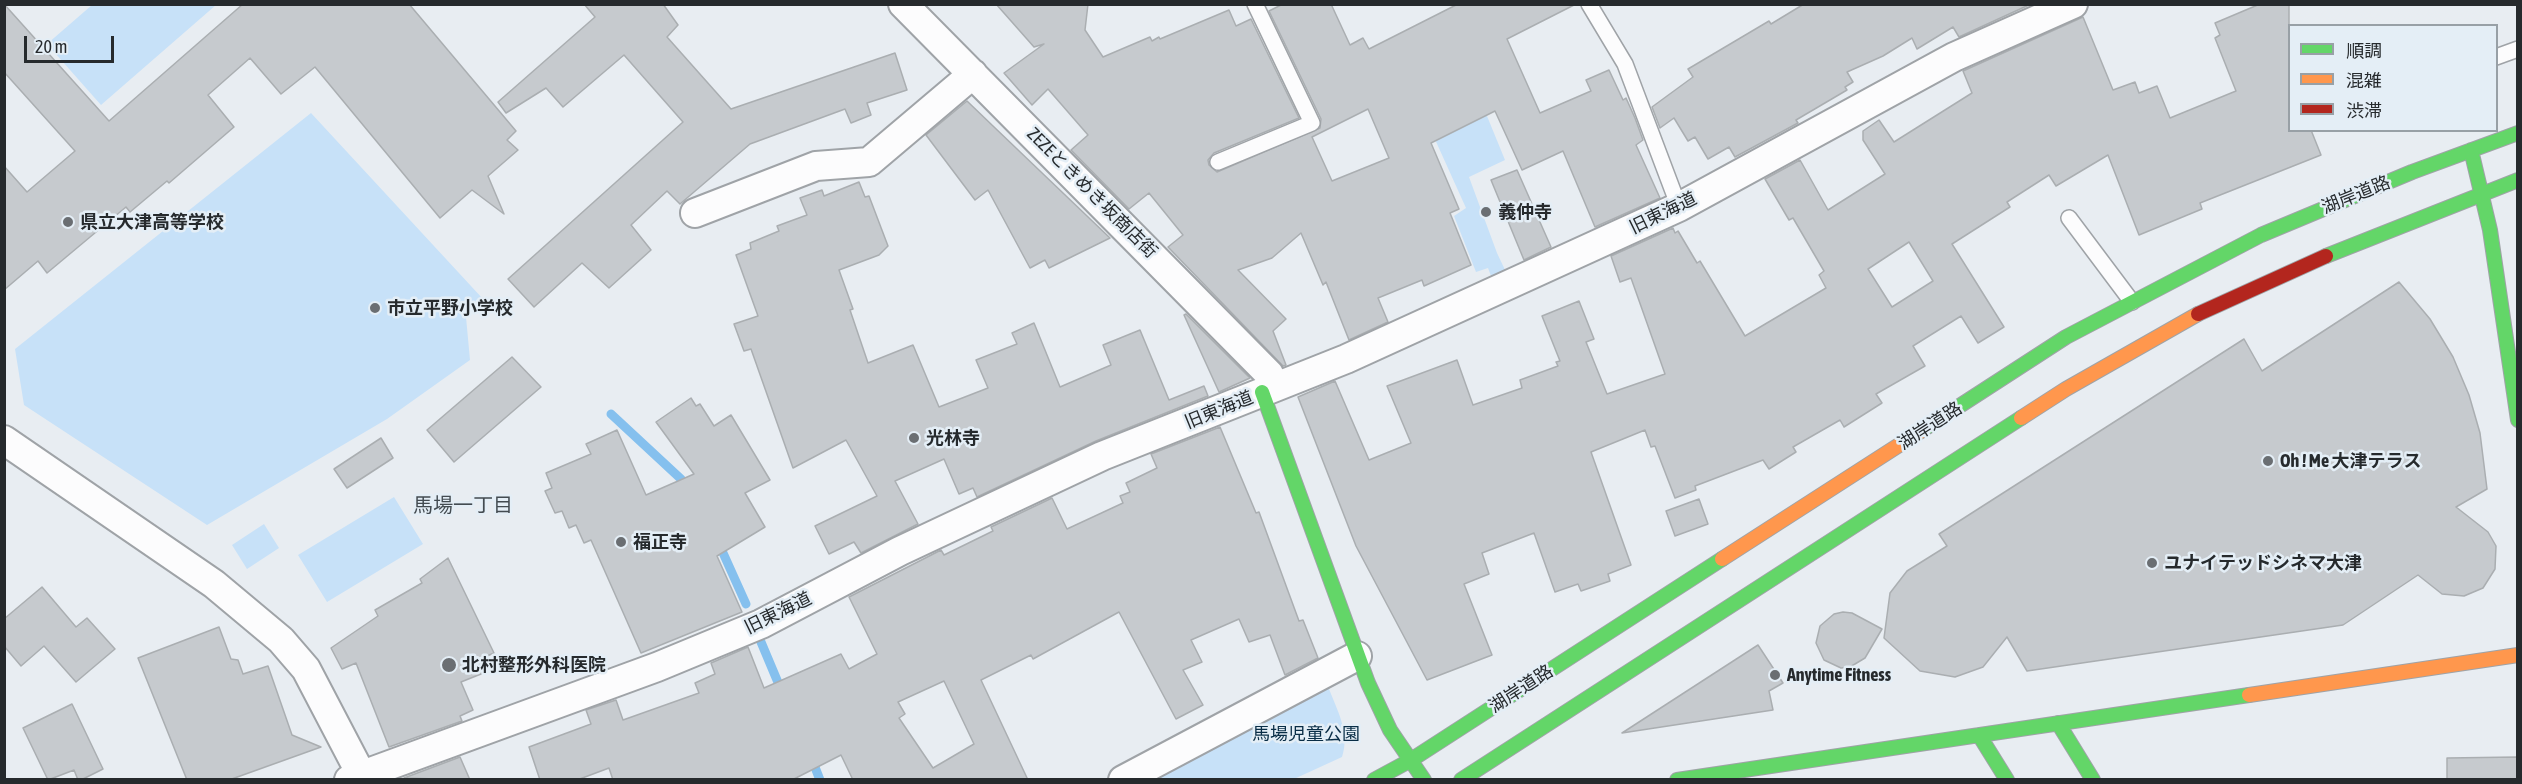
<!DOCTYPE html>
<meta charset="utf-8">
<style>
body{margin:0}
#map{position:relative;width:2522px;height:784px;overflow:hidden;background:#e8edf2;font-family:"Asap Condensed","Noto Sans JP",sans-serif}
canvas{display:block}
.frame{position:absolute;inset:0;border:6px solid #262a2d;pointer-events:none}
.legend{position:absolute;left:2288px;top:24px;width:210px;height:108px;box-sizing:border-box;background:#e4eef6;border:2px solid #98a0a6;margin:0;padding:8px 10px;list-style:none;font-size:18px;color:#262a2d}
.legend li{display:flex;align-items:center;gap:12px;height:30px}
.legend b{width:30px;border:2px solid #98a0a6}
.scale{position:absolute;left:24px;top:36px;width:90px;height:27px;box-sizing:border-box;border:3px solid #262a2d;border-top:0;padding-left:8px;font-size:18px;line-height:21px;white-space:nowrap;color:#262a2d;-webkit-text-stroke:4px #e4eef6;paint-order:stroke}
</style>
<div id="map">
<canvas width="2522" height="784"></canvas>
<div class="frame"></div>
<ul class="legend">
<li><b style="height:8px;background:#63d668"></b>順調</li>
<li><b style="height:8px;background:#ff974d"></b>混雑</li>
<li><b style="height:8px;background:#b3261e"></b>渋滞</li>
</ul>
<div class="scale">20 m</div>
</div>
<script>
const c = document.querySelector('canvas').getContext('2d');
c.lineJoin = 'round';
function fillPath(path, color) {
  c.fillStyle = color;
  c.fill(path, 'evenodd');
}
function trace(path, color, width, dash) {
  c.strokeStyle = color;
  c.lineWidth = width;
  c.lineCap = dash ? 'butt' : 'round';
  c.setLineDash(dash || []);
  c.stroke(path);
}
function drawText(font, color, halo, rows, align = 'center') {
  c.font = font + ' "Asap Condensed","Noto Sans JP",sans-serif';
  c.lineWidth = 5;
  c.setLineDash([]);
  c.textBaseline = 'middle';
  c.strokeStyle = halo;
  c.fillStyle = color;
  for (const [text, x, y, turn = 0] of rows) {
    c.save();
    c.translate(x, y);
    c.rotate((+turn || 0) * Math.PI / 180);
    c.textAlign = isNaN(turn) ? turn : align;
    if (halo) c.strokeText(text, 0, 0);
    c.fillText(text, 0, 0);
    c.restore();
  }
}
fillPath(new Path2D(`
 M92,5V4L216,5L101,105L47,44Z
 M1471,77L1505,160L1469,177L1497,253L1506,272L1491,276L1488,268L1476,272L1454,216L1466,208L1419,104Z
 M311,113L483,299L466,317L470,360L387,419L207,525L24,405L15,349Z
 M394,497L423,544L327,602L298,555Z
 M264,524L279,548L247,569L232,545Z
 M1319,687L1329,689C1338,712 1350,733 1342,757L1294,779L1140,780Z`), '#c7e1f8');
trace(new Path2D(`
 M611,414L681,479L688,490
 M719,544L746,604
 M761,642L782,692
 M811,757L820,780`), '#85c0ee', 9);
const building = new Path2D(`
 M4,4L109,121L243,4H409L516,131L507,140L518,150L488,176L504,214L472,190L440,218L315,67L281,94L250,58L208,95L234,127L169,183L167,181L130,212L126,207L47,273L38,261L4,290V166L27,192L75,151L4,72Z
 M584,4H663L678,25L667,37L731,109L895,53L907,90L867,103L871,115L851,123L845,109L750,144L680,204L667,191L631,225L651,250L609,288L582,263L534,307L508,279L683,122L624,55L563,107L546,88L506,113L498,102L595,17Z
 M996,4H1088L1085,30L1103,57L1150,37L1152,41L1159,37L1160,39L1229,10L1236,26L1251,19L1299,118L1214,153L1208,160L1209,165L1217,172L1320,128L1321,119L1269,11L1283,4H1331L1350,45L1363,38L1369,49L1458,4H1576L1507,39L1540,113L1591,91L1586,80L1609,70L1623,100L1626,98L1635,118L1643,140L1636,145L1660,198L1595,227L1563,151L1522,170L1495,111L1431,143L1459,209L1450,213L1471,265L1424,286L1422,280L1378,298L1388,322L1349,340L1326,282L1323,285L1301,233L1272,258L1238,270L1286,319L1273,331L1286,365L1283,366L1168,247L1183,235L1149,193L1129,209L1071,150L1088,135L1048,89L1032,105L1004,73L1044,44L1034,47ZM1368,109L1389,158L1332,181L1312,137Z
 M1804,4H2031L1959,37L1953,27L1917,49L1912,38L1883,56L1847,72L1853,82L1845,87L1847,90L1796,120L1798,123L1735,157L1729,147L1708,159L1695,137L1688,141L1674,118L1660,128L1652,107L1693,77L1688,69L1769,21L1771,24Z
 M2260,4H2289V130H2311L2321,155L2200,203L2202,209L2139,235L2108,155L2056,186L2049,175L2007,202L2010,207L1952,244L2004,327L1978,343L1961,316L1913,346L1925,366L1876,394L1882,403L1844,427L1840,420L1793,447L1796,452L1769,469L1763,460L1695,486L1696,490L1675,498L1655,446L1651,447L1645,430L1591,452L1631,565L1608,574L1610,581L1581,591L1578,584L1555,592L1534,533L1482,553L1489,574L1464,584L1492,655L1427,680L1356,546L1298,397L1335,381L1369,460L1411,443L1387,386L1457,360L1473,405L1522,388L1520,380L1558,366L1556,362L1560,361L1542,316L1579,301L1594,339L1586,342L1607,394L1665,374L1631,278L1620,282L1611,256L1673,228L1675,233L1678,231L1697,263L1700,261L1745,336L1826,288L1819,275L1824,271L1793,218L1789,220L1765,179L1800,160L1828,210L1885,174L1863,140V131L1879,120L1894,142L1972,93L1963,71L2083,17L2113,90L2135,82L2139,93L2157,86L2170,118L2236,91L2215,38L2220,35L2215,23ZM1909,242L1933,281L1892,307L1868,269Z
 M967,101L993,126L1110,238L1049,268L1045,260L1030,268L988,190L975,200L926,135Z
 M1517,170L1551,247L1524,260L1491,180Z
 M859,182L865,197L869,196L888,246L879,255L839,270L853,309L850,310L868,363L913,345L939,407L988,388L976,360L1017,344L1012,333L1034,323L1060,387L1111,365L1103,345L1140,330L1169,400L1204,386L1208,396L1096,441L977,497L973,488L959,494L944,459L895,481L918,524L861,553L854,542L829,554L815,526L877,496L846,440L793,468L751,349L744,351L734,324L758,316L736,255L751,249L750,243L779,231L777,226L807,215L800,198L822,190L824,196Z
 M2399,282L2430,319L2453,357L2469,395L2480,433L2487,489L2456,507L2488,532L2496,546L2495,569L2483,588L2464,596L2442,594L2418,575L2343,625L2027,671L2007,637L1983,667L1955,677L1920,671L1884,638L1890,593L1907,571L1947,546L1939,534L2244,339L2262,371Z
 M1186,314L1250,378L1219,392L1184,315Z
 M512,357L541,387L454,462L427,430Z
 M691,398L696,406L700,404L714,426L731,415L770,480L745,493L765,527L717,556L742,612L641,653L591,540L584,543L576,525L569,528L562,511L555,513L545,491L552,488L546,473L591,454L586,444L617,430L646,495L694,474L656,422Z
 M1220,427L1256,513L1259,512L1299,621L1303,620L1318,658L1285,675L1270,635L1249,642L1239,619L1191,640L1202,662L1183,670L1203,705L1176,719L1119,612L1033,659L1031,655L981,680L1028,780H853L841,755L792,780H613L609,768L577,780H540L529,747L591,724L586,710L616,700L623,720L699,693L695,683L715,674L711,663L748,647L764,688L841,654L849,669L877,654L849,597L941,550L944,555L993,531L991,527L1052,498L1067,529L1123,503L1120,496L1130,492L1126,483L1157,468L1151,454ZM944,681L974,744L933,768L899,718L905,714L898,702Z
 M381,438L393,458L347,488L334,469Z
 M1699,499L1708,524L1675,536L1666,511Z
 M448,558L494,653L480,659L486,672L461,682L473,710L460,716L462,721L389,747L356,663L342,669L331,648L378,616L375,610L422,583L420,579Z
 M42,587L76,627L87,618L115,649L76,682L44,646L21,666L4,646V619Z
 M1843,612L1852,613L1882,629L1865,658L1850,667L1841,668L1824,660L1816,643L1820,626L1834,614Z
 M219,627L231,659L238,660L243,674L268,666L292,735L321,747L229,780H187L138,658Z
 M1758,645L1783,683L1769,691L1773,710L1622,733Z
 M72,704L103,769L81,780H78L74,770L48,780L23,728Z
 M460,757L470,780L404,778Z
 M2517,757V780H2447V758Z`);
fillPath(building, '#c6cace');
trace(building, '#aaaeb1', 1.5);
const lane = new Path2D(`
 M1589,4L1625,64L1679,207
 M2496,57L2518,49
 M1218,162L1312,123L1255,4
 M2069,218L2132,302`);
const street = new Path2D(`
 M903,4L1269,374L1275,387
 M695,213L816,166L869,162L973,74
 M4,440L214,584L281,640L306,669L364,780
 M349,780L657,667L761,624L900,551L1102,456L1346,359L1679,207L1954,57L2073,4
 M1123,780L1357,656`);
const fast = new Path2D(`
 M2471,150L2490,230L2518,420
 M2326,256L2518,180
 M1262,392L1368,683L1390,730L1424,780
 M1924,429L2066,337L2261,235L2412,172L2518,133
 M2058,723L2093,780
 M1979,735L2007,780
 M1374,780L1411,760L1722,559
 M1461,780L2021,418
 M1677,780L2249,695`);
const slow = new Path2D(`
 M2021,418L2066,389L2198,314
 M1722,559L1924,429
 M2249,695L2518,655`);
const jam = new Path2D(`
 M2198,314L2326,256`);
trace(lane, '#9fa3a7', 18);
trace(street, '#9fa3a7', 32);
trace(fast, '#9fa3a7', 16);
trace(slow, '#9fa3a7', 16);
trace(jam, '#9fa3a7', 16);
trace(lane, '#fcfcfd', 15);
trace(street, '#fcfcfd', 28);
trace(fast, '#63d668', 14);
trace(slow, '#ff974d', 14);
trace(jam, '#b3261e', 14);
for (const [x, y, r, color] of [
 [1486,212,6,"#6a6e72"],
 [68,222,6,"#6a6e72"],
 [375,308,6,"#6a6e72"],
 [914,438,6,"#6a6e72"],
 [2268,461,6,"#6a6e72"],
 [621,542,6,"#6a6e72"],
 [2152,563,6,"#6a6e72"],
 [449,665,8,"#6a6e72"],
 [1775,675,6,"#6a6e72"]
]) {
  const dot = new Path2D();
  dot.arc(x, y, r, 0, 2 * Math.PI);
  c.fillStyle = color;
  c.fill(dot);
  trace(dot, '#e4eef6', 2);
}
drawText('18px', '#262a2d', '#e4eef6', [
 ["ZEZEときめき坂商店街",1092,193,45],
 ["湖岸道路",2356,195,-22],
 ["旧東海道",1663,213,-26],
 ["旧東海道",1219,410,-22],
 ["湖岸道路",1930,426,-33],
 ["旧東海道",778,613,-26],
 ["湖岸道路",1521,689,-33]
]);
drawText('bold 18px', '#262a2d', '#e4eef6', [
 ["義仲寺",1498,212],
 ["県立大津高等学校",80,222],
 ["市立平野小学校",387,308],
 ["光林寺",926,438],
 ["Oh ! Me 大津テラス",2280,461],
 ["福正寺",633,542],
 ["ユナイテッドシネマ大津",2164,563],
 ["北村整形外科医院",462,665],
 ["Anytime Fitness",1787,675]
], 'left');
drawText('18px', '#092d46', '#e4eef6', [
 ["馬場児童公園",1306,734]
]);
drawText('20px', '#434b51', '#e4eef6', [
 ["馬場一丁目",463,506]
]);
</script>
